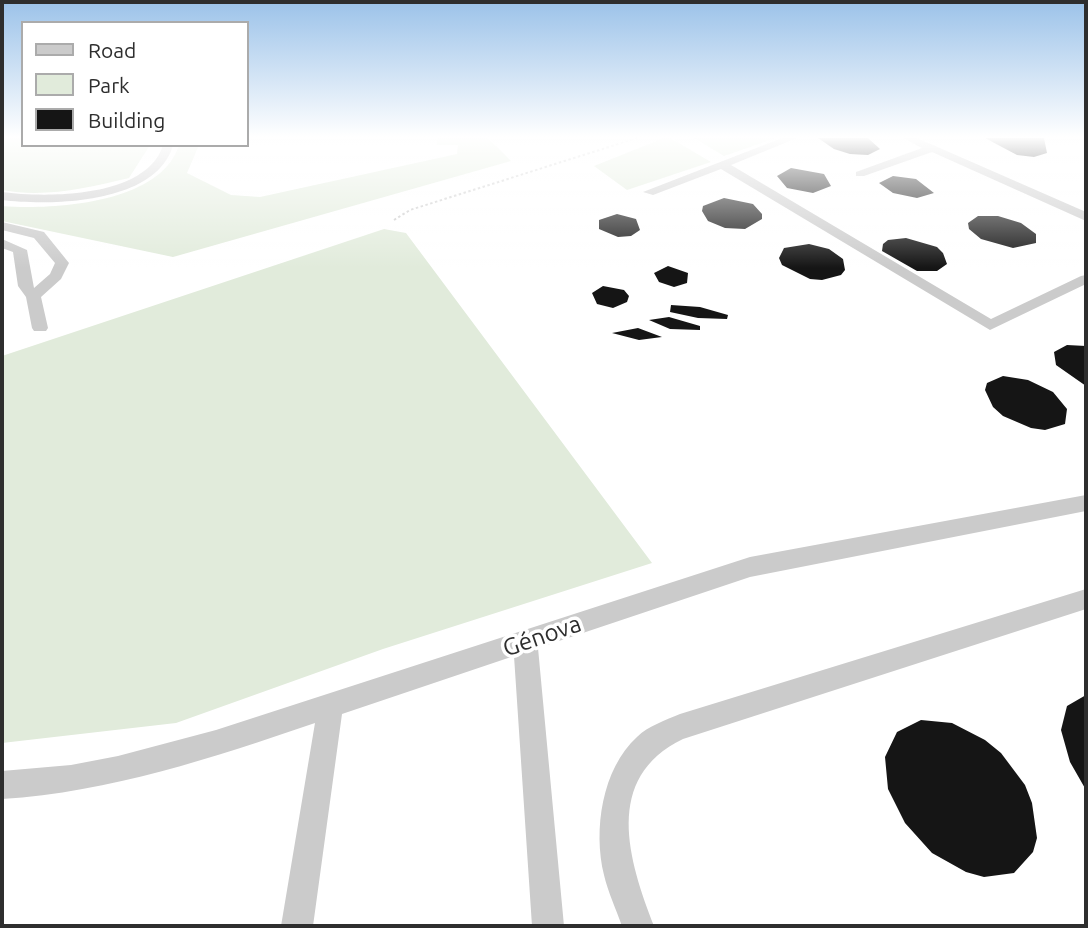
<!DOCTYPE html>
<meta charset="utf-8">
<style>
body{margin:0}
#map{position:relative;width:1088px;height:928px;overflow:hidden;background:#fff;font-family:Ubuntu,sans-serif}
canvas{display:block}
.frame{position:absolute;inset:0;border:4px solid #2e2e2e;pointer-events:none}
.legend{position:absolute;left:21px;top:21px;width:228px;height:126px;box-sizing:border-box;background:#fff;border:2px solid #ababab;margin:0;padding:9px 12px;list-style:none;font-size:21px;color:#2e2e2e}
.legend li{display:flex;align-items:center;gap:14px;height:35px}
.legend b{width:35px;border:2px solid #ababab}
</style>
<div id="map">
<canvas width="1088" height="928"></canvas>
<div class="frame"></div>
<ul class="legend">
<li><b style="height:9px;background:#cbcbcb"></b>Road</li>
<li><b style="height:19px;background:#e1ebdb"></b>Park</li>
<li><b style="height:19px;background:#151515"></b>Building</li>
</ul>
</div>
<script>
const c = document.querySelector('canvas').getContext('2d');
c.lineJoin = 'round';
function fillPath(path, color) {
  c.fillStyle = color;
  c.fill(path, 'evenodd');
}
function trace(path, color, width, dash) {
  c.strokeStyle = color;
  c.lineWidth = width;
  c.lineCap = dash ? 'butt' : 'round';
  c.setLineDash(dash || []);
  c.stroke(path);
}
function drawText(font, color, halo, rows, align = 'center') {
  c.font = font + ' Ubuntu,sans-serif';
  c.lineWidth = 7;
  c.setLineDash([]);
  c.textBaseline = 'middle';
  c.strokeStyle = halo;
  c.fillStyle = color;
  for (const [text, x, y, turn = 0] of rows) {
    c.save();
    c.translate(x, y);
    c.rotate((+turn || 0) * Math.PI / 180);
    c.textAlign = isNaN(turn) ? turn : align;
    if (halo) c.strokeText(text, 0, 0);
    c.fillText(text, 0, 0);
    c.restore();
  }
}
fillPath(new Path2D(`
 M2,138H23V145H150L129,178C87,188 45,198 2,190Z
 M437,138H488L511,161L173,257L2,221V206C52,210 161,204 179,145H199L187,173L231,195L260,197L457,154L458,145H437Z
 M664,138H670L711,162L627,190L594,166Z
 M694,138H776L724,156Z
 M384,229L406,233L652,563L383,649L176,723L2,743V356Z`), '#e1ebdb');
fillPath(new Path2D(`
 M818,138H868L880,149L868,155L850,154L834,149Z
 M985,138H1044L1047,153L1034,157L1017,155Z
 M791,168L824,174L831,186L813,193L787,188L777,176Z
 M893,176L916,179L934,193L917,198L893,193L879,183Z
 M724,198L753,204L762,214V219L745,229L725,228L708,221L702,211L703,206Z
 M617,214L636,219L640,230L631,236L618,237L599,229V220Z
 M978,216H998L1021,223L1036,234V243L1013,248L981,239L969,229L968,223Z
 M906,238L937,247L943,253L947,264L937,271H917L882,251L883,244L888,240Z
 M809,244L829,249L843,259L845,270L841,275L822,280L810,279L782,265L779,258L784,248Z
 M668,266L688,273L687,283L674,287L659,282L654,273Z
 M603,286L624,290L629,296L627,302L613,308L597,304L592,293Z
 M671,305L700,307L728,315L727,319L698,318L670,312Z
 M669,317L700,326V330L670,329L649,320Z
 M638,328L662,337L639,340L612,333Z
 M1067,345L1086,346V386L1056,365L1054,352Z
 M1003,376L1028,380L1053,392L1067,409L1065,424L1045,430L1031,428L1003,416L993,407L985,390L987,383Z
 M1086,695V790L1070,762L1061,730L1067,706Z
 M921,720L952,723L985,740L1001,753L1025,785L1032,803L1037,838L1033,852L1014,873L984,877L966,872L932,853L905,823L888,789L885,757L897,732Z`), '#151515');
trace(new Path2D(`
 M394,220L410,210L637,138`), '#cbcbcb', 2, [2.5, 2.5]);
fillPath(new Path2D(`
 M782,138H797L731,165L991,319L1081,276L1086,275V284L990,330L721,169L653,195L643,192Z
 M903,138H917L1086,212V221L932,152L864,176H856V172L922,148Z
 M163,145H173C157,204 51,206 2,200V192C47,198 147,198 163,145Z
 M2,222L44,232L69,263L61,279L41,297L48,328L46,331H34L32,328L26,297L18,286L13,252L2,248V239L27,250L34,288L50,274L55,263L34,238L2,230Z
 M1086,495V511L750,577L538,648L564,926H532L514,656L342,714L313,926H281L315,723C212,758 111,792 2,799V771L71,765L118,756L216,730L750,557Z
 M1086,589V609L683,739C602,778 629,861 654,926H622C616,909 608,892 604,875C593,830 602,769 637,737C648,726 666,720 680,714Z`), '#cbcbcb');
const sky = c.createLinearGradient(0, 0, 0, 268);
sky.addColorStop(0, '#9bc2e9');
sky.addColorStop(0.51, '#fff');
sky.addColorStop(1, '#ffffff00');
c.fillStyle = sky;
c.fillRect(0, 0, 1088, 268);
drawText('24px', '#2e2e2e', '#fff', [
 ["Génova",542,636,-19]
]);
</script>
